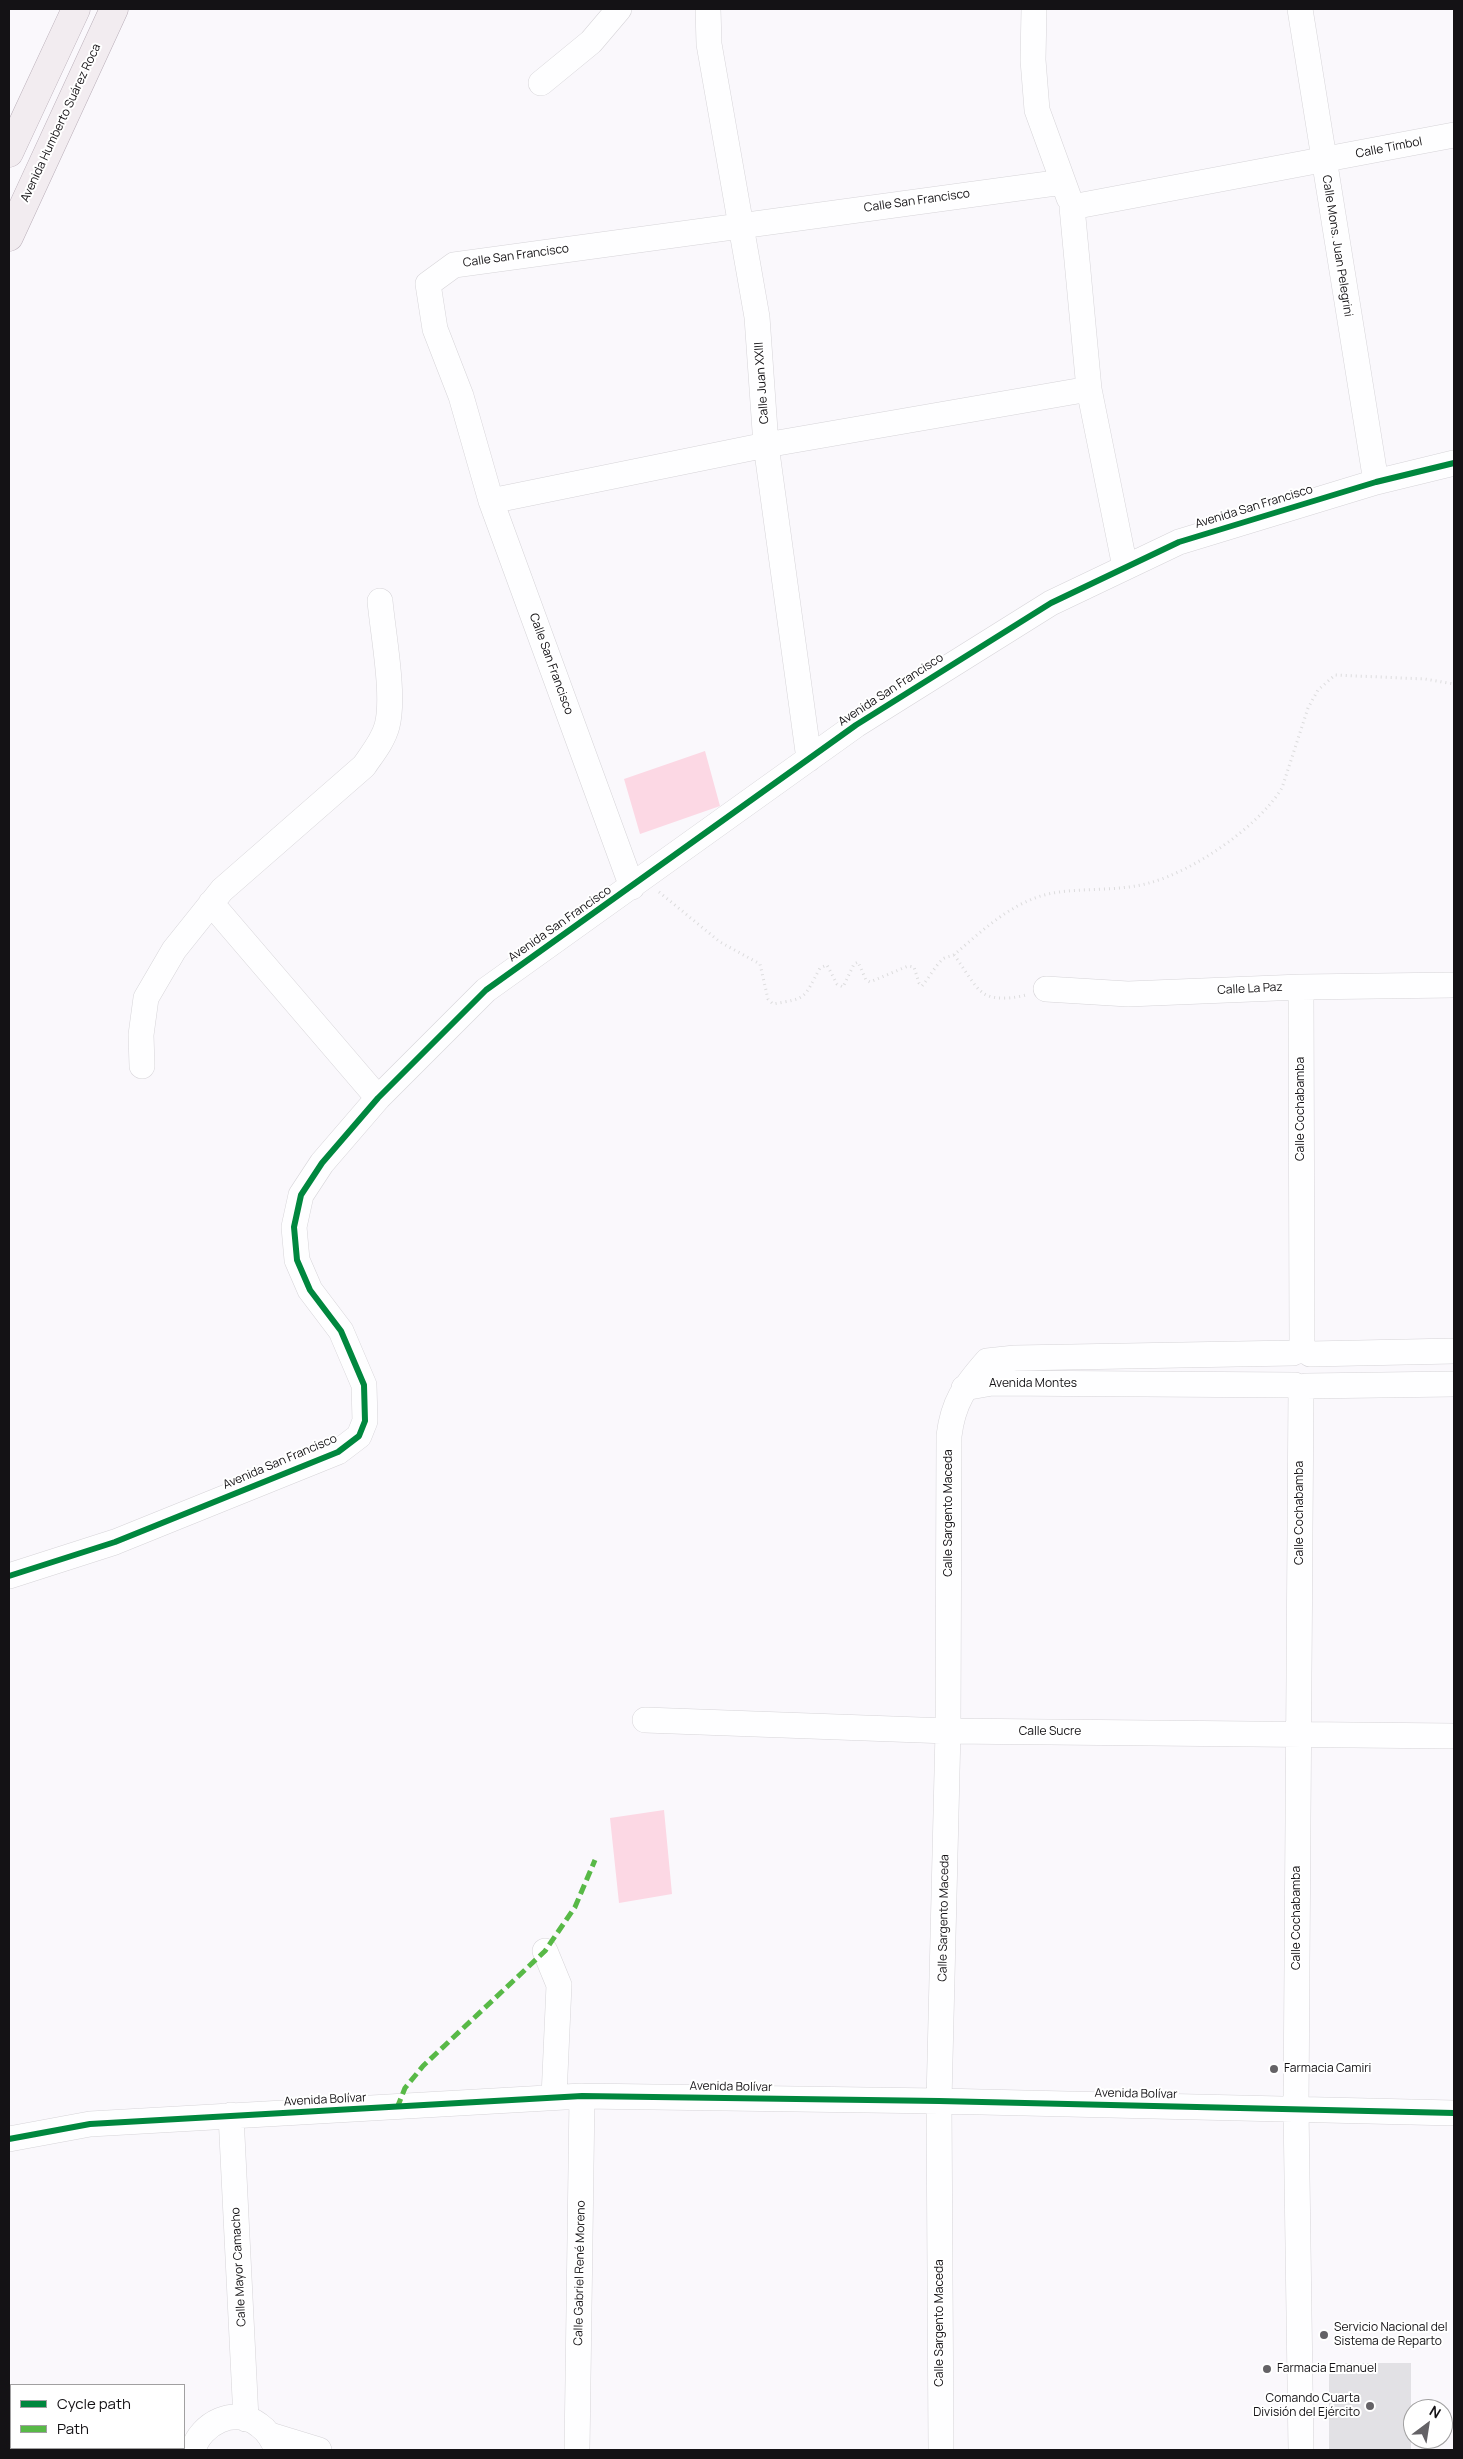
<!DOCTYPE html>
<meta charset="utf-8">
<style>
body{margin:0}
#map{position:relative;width:1463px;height:2459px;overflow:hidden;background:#faf8fc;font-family:Manrope,sans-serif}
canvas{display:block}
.frame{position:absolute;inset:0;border:10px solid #141215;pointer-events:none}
.legend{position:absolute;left:10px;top:2384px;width:175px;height:65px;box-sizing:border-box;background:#fff;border:1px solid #a1a0a1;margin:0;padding:6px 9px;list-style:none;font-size:15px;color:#141215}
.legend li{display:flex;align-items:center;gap:10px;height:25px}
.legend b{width:25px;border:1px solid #a1a0a1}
.north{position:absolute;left:1403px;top:2399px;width:50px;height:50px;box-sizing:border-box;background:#fff;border:1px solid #a1a0a1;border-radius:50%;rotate:31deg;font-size:14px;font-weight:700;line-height:20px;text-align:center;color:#141215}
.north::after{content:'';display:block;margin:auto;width:18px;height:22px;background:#646266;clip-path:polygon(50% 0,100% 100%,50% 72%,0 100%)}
</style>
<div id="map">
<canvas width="1463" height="2459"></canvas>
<div class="frame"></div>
<ul class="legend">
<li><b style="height:6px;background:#00873e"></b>Cycle path</li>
<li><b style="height:6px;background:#58b947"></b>Path</li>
</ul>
<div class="north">N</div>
</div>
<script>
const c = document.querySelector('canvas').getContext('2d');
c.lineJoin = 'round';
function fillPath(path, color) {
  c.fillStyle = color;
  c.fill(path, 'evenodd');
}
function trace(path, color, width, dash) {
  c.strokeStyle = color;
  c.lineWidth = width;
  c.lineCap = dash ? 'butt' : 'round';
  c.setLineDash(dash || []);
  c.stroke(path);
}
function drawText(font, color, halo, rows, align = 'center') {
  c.font = font + ' Manrope,sans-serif';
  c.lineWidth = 4;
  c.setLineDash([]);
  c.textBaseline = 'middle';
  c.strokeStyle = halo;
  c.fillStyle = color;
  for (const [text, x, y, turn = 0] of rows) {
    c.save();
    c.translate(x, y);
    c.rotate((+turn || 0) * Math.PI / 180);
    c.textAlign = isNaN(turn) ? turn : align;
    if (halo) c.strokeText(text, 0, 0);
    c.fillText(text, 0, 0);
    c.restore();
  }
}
fillPath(new Path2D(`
 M705,751L720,806L640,834L624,779Z
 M664,1810L672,1894L619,1903L610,1818Z`), '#fcd8e4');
fillPath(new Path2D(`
 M1329,2363H1411V2450H1329Z`), '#e2e1e5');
const minor = new Path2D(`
 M708,9L709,44L757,317L766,445L809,759
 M1034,9L1033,60L1037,110L1069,198
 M1300,9L1376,482
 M541,83L591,42L619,9
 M491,501L766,445L1089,389
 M1125,567L1089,389L1072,207L1454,135
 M632,887L491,501L461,396L435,329L428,284L454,265L1063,182
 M211,903L378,1098
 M1301,987L1302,1351
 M1046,989L1128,994L1301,987L1454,985
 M142,1066L141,1035L146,998L174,950L222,890L364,766C372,754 383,741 387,726C395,696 383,634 380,601
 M1310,1354L1454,1351
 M1306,1386L1454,1384
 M1301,1387L1296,2108L1301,2450
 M964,1388L992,1383L1295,1385
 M9,1576L115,1542L338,1452L359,1436L365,1421L364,1385L341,1331L310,1290L297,1260L294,1227L301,1195L322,1163L378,1098L486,990L856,725L1051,603L1179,542L1376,482L1454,463
 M645,1720L948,1731L1454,1736
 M545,1951L559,1985L554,2097
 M231,2115L246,2419
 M9,2139L90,2124L582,2096L939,2101L1454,2113
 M270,2435L319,2450
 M9,2441L11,2442
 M193,2450C201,2423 235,2406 259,2425C268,2431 273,2440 277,2450
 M577,2450L582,2096
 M941,2450L939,2101L948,1731L949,1436C953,1402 965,1386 987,1361L1015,1358L1293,1353`);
const major = new Path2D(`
 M9,153L76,9
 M9,237L114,9`);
trace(minor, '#d6d4d8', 26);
trace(major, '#b9aeb8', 29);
trace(new Path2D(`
 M659,892L720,942L760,964L768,999L773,1004C808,998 803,999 820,968L827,965L837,984L843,987L854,964L858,962L866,980L870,982L908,966L914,967L919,983L922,986C929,978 935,966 943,959C947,956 952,957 956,953C983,930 1011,903 1048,894C1080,887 1118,892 1149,883C1194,871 1258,827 1282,788L1308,708L1318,690L1335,675L1425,679L1454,684
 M954,955C962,965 974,987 983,993C994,1001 1015,998 1026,995`), '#dcdcdd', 3, [1, 4]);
trace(minor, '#fefeff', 25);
trace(major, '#f2ecf0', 28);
trace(new Path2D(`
 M397,2108L405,2088L423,2066L545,1951L575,1907L595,1860`), '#58b947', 5, [10, 5]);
trace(new Path2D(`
 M9,1576L115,1542L338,1452L359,1436L365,1421L364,1385L341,1331L310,1290L297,1260L294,1227L301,1195L322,1163L378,1098L486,990L856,725L1051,603L1179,542L1376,482L1454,463
 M9,2139L90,2124L582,2096L939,2101L1454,2113`), '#00873e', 6);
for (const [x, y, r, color] of [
 [1274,2069,5,"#646266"],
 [1324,2335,5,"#646266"],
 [1267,2369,5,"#646266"],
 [1370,2406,5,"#646266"]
]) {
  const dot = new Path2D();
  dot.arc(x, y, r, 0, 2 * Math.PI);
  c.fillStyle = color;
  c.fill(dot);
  trace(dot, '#fff', 2);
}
drawText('12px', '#141215', '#fff', [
 ["Avenida Humberto Suárez Roca",61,123,-65],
 ["Calle Timbol",1389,148,-11],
 ["Calle San Francisco",917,201,-8],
 ["Calle Mons. Juan Pelegrini",1337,246,81],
 ["Calle San Francisco",516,256,-8],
 ["Calle Juan XXIII",762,383,-94],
 ["Avenida San Francisco",1254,507,-17],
 ["Calle San Francisco",551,664,70],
 ["Avenida San Francisco",891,690,-33],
 ["Avenida San Francisco",560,924,-35],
 ["Calle La Paz",1250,989,-3],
 ["Calle Cochabamba",1301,1109,-90],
 ["Avenida Montes",1033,1384],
 ["Avenida San Francisco",280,1462,-23],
 ["Calle Sargento Maceda",949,1513,-90],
 ["Calle Cochabamba",1300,1513,-90],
 ["Calle Sucre",1050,1732],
 ["Calle Sargento Maceda",944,1918,-89],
 ["Calle Cochabamba",1297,1918,-90],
 ["Avenida Bolívar",731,2087,1],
 ["Avenida Bolívar",1136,2094,1],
 ["Avenida Bolívar",325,2100,-3],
 ["Calle Mayor Camacho",239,2267,-93],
 ["Calle Gabriel René Moreno",580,2273,-89],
 ["Calle Sargento Maceda",940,2323,-90]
]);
drawText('12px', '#141215', '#fff', [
 ["Farmacia Camiri",1284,2069],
 ["Servicio Nacional del",1334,2328],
 ["Sistema de Reparto",1334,2342],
 ["Farmacia Emanuel",1277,2369],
 ["Comando Cuarta",1360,2399,"right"],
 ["División del Ejército",1360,2413,"right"]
], 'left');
</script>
